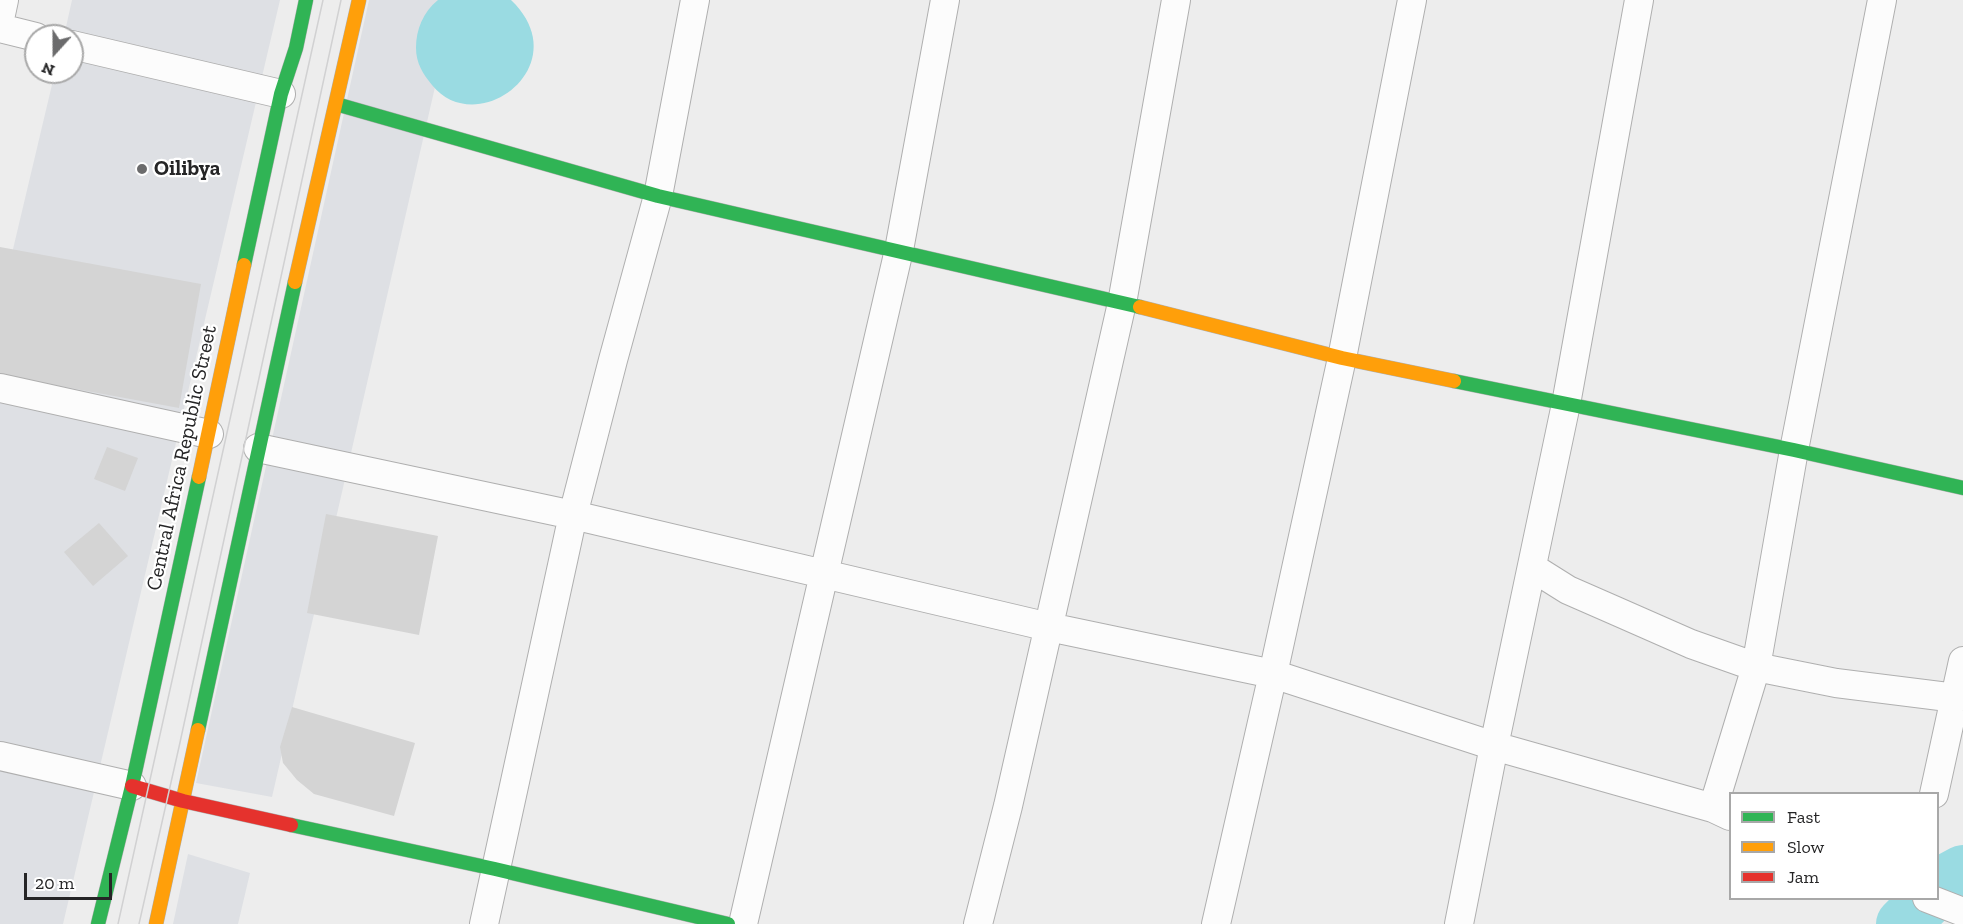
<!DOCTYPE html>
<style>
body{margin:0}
#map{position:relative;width:1963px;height:924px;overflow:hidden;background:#ededed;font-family:"Zilla Slab",serif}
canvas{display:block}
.legend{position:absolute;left:1729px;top:792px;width:210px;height:108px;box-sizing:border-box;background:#fff;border:2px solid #a8a8a8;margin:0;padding:8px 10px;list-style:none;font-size:18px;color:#252526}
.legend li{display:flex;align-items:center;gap:12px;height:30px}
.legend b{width:30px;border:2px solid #a8a8a8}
.north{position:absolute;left:24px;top:24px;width:60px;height:60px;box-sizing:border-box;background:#fff;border:2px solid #a8a8a8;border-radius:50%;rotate:201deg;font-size:16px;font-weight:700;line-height:24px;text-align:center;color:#252526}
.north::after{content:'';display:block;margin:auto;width:21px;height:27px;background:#6b6b6c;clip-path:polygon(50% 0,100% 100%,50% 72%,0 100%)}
.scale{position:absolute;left:24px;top:873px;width:88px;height:27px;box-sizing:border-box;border:3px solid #252526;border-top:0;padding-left:8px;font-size:18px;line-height:21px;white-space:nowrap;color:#252526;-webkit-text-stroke:4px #fff;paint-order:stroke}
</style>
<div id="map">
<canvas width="1963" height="924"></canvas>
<ul class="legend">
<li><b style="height:8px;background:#30b455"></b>Fast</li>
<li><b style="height:8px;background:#ff9f0a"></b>Slow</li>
<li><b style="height:8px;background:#e5322d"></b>Jam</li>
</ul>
<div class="north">N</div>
<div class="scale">20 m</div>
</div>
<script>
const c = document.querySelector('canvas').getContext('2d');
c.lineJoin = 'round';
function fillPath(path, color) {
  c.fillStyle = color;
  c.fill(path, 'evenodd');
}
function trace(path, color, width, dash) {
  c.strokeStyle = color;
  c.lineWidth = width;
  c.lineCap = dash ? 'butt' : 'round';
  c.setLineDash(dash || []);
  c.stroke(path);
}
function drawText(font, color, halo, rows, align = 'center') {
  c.font = font + ' "Zilla Slab",serif';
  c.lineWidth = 4.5;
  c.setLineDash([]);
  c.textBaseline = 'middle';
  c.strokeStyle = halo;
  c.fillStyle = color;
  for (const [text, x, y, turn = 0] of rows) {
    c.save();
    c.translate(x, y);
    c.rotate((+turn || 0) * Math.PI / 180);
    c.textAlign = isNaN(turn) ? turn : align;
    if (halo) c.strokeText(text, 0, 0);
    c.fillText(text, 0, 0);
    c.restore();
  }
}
fillPath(new Path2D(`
 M72,0H280L63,924H0V304L55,72H72V36H64Z
 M369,0H455L272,797L196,783Z
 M188,854L250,873L238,924H173Z`), '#dee0e4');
fillPath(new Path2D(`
 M438,0H511C579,65 477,141 432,85C423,74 416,63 416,48C416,30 423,12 438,0Z`), '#9adbe2');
trace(new Path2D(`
 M1938,891L1950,879L1963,872
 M1903,924L1929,898`), '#9adbe2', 54);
fillPath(new Path2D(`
 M0,247L201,284L179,408L0,375Z
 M107,447L138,458L125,491L94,479Z
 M326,514L438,536L419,635L307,613Z
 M99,523L128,556L93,586L64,552Z
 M292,707L415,743L394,816L314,794L297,780L283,763L280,747Z`), '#d4d4d4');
const street = new Path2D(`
 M0,19L4,0
 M0,28L36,37
 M72,45L281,94
 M0,388L209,434
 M258,448L573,515L1049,627L1273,674L1494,746L1713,808L1730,816
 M1533,568L1568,590L1616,611L1691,644L1756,667L1836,683L1956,698
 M0,756L132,786
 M1934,794L1963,661
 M1713,808L1756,667L1794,450L1882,0
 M1927,898L1963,912
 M484,924L573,515L613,360L658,196L695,0
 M743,924L899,250L945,0
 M978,924L1008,806L1122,303L1176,0
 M1216,924L1273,674L1342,358L1412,0
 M1459,924L1494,746L1566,404L1639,0`);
const fast = new Path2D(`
 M336,104L658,196L1140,307
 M244,265L281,94L296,48L306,0
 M1454,381L1794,450L1963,488
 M198,730L295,282
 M291,825L495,869L728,924
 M98,924L132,786L199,477`);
const slow = new Path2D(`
 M295,282L359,0
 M1140,307L1342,358L1454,381
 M199,477L244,265
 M156,924L198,730`);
const jam = new Path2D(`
 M132,786L183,801L291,825`);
trace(street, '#afafaf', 30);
trace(fast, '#afafaf', 15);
trace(slow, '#afafaf', 15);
trace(jam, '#afafaf', 15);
trace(street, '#fcfcfc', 28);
trace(fast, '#30b455', 14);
trace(slow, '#ff9f0a', 14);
trace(jam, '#e5322d', 14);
trace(new Path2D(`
 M118,924L323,0
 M139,924L179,747L341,0`), '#d1d1d2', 1.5);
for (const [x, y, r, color] of [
 [142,169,6,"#6b6b6c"]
]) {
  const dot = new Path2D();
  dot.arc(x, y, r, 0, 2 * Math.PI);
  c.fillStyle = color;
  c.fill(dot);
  trace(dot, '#fff', 2);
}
drawText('bold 21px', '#252526', '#fff', [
 ["Oilibya",154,169]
], 'left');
drawText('21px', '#252526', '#fff', [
 ["Central Africa Republic Street",182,458,-78]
]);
</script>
